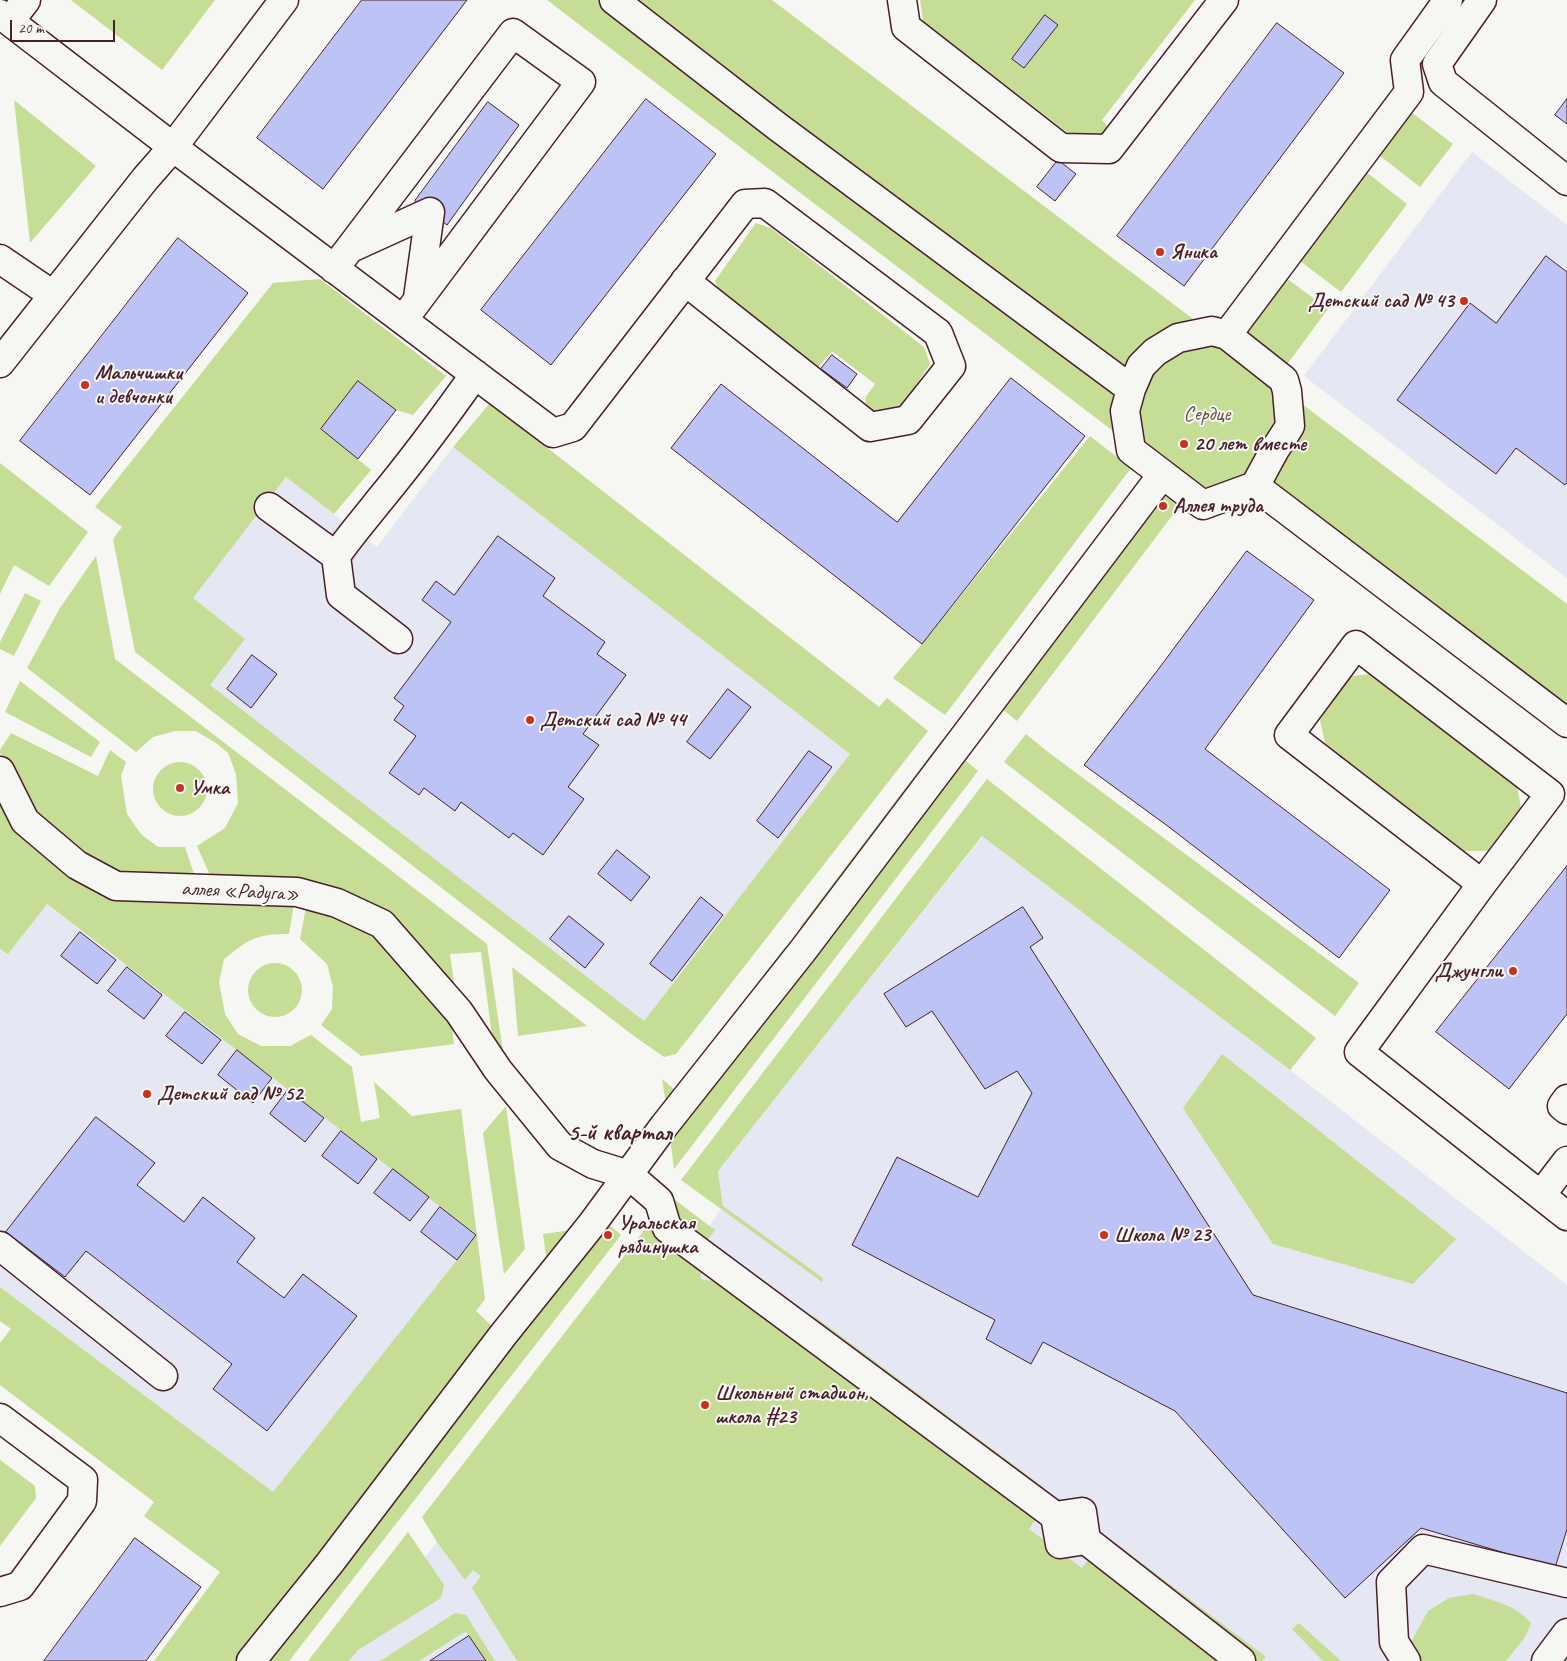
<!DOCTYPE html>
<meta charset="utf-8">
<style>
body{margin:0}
#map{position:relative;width:1567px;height:1661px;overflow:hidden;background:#f6f6f2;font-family:Caveat,sans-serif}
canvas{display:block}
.scale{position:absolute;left:10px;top:20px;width:105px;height:22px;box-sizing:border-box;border:2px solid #4a1f2b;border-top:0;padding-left:6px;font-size:15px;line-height:18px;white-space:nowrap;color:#4a1f2b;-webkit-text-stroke:4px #f6f6f2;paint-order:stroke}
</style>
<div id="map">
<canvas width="1567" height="1661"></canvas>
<div class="scale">20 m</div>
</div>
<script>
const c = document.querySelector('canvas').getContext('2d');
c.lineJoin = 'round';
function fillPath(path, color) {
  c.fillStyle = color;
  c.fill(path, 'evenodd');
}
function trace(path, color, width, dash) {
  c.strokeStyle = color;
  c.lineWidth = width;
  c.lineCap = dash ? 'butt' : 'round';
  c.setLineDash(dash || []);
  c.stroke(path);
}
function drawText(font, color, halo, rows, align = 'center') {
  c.font = font + ' Caveat,sans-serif';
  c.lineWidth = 4;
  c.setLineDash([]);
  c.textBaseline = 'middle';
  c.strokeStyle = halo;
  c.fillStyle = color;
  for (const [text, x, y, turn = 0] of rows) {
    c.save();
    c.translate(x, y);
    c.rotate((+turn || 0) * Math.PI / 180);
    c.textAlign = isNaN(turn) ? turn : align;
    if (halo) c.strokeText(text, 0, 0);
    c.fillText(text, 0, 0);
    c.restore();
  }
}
fillPath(new Path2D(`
 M1472,152L1567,225V578L1304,376Z
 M453,447L850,754L644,1021L209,685L245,639L192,598L286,477L377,547Z
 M983,836L1290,1070L1567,1285V1661H343L437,1542L684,1264L723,1206L718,1171Z
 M46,904L478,1235L273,1492L0,1287V949L8,954Z`), '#e5e7f3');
fillPath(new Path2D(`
 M71,0H215L162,70Z
 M547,0H601L1124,394L1121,437Z
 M630,0H772L1201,325L1129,379Z
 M920,0H1195L1102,120L1108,127L1099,137L1072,136L923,21Z
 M14,100L96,166L30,243Z
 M1411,112L1453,144L1420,187L1379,155Z
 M1366,172L1407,204L1341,292L1300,261Z
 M756,223L771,228L924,347L930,364L900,409L878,415L866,406L865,398L875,384L832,351L816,370L720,293L715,281Z
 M1286,278L1328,309L1282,371L1240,340Z
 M320,279L446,376L413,415L396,410L358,381L321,429L371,470L334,514L286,477L193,598L245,639L210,685L644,1021L850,754L453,447L490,403L879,707L887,698L928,731L676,1054L664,1057L634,1036L135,652L113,539L122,527L95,507L273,283Z
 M1203,342L1227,344L1271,375L1282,424L1257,472L1227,486L1205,488L1190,487L1142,449L1134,411L1158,359Z
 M1298,401L1567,604V715L1266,485Z
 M1090,436L1131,468L945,715L893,678L922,644Z
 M0,463L88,532L49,586L14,565L0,594Z
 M1161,489L1181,504L1017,721L997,705Z
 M96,556L115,659L487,944L505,1065L494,1051L481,952L450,954L455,990L388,917L213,882L197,846L225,828L238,803L236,774L228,753L216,743L196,731H175L153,737L136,752L27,668L60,608Z
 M25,593L41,601L14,656L0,649V642Z
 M1371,674L1517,785L1521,809L1489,851H1464L1325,743L1320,720L1351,676Z
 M20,681L100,742L91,757L5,712Z
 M11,733L98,776L110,750L126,762L121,776L127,814L141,834L158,847H185L196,880L124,874L85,853L38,813L14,777L0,753V750Z
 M1026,734L1048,752L1359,983L1335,1016L1004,762Z
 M941,741L946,746L804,932L800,927Z
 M958,754L978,771L674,1169L670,1136Z
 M153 789a27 27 0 1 1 54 0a27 27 0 1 1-54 0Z
 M987,779L1316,1038L1290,1070L982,836L718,1171L723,1206L823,1278L822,1282L681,1180Z
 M0,792L60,865L294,904L289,934C256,934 249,939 224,959L219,982L225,1014L238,1034L261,1046H290L311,1035L352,1067L361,1122L380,1118L374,1082L412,1116L461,1109L485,1299L476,1311L495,1329L236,1661H154L220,1572L144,1516L154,1502L0,1385V1343L11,1329L0,1321V1287L273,1492L477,1235L47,904L8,954L0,949Z
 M306,907L372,932L450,1011L454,1044L361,1056L321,1025L332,1009L333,987L327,964L300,939Z
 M786,946L791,951L667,1111L662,1079L675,1090Z
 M248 990a27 27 0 1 1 54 0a27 27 0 1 1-54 0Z
 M512,967L587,1026L518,1036Z
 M1222,1054L1456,1239L1413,1284L1273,1244L1183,1108Z
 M506,1106L525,1249L504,1274L483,1133Z
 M675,1200L715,1230L704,1245L666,1217L677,1213Z
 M606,1222L621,1235L289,1661H257Z
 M651,1228L703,1268L700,1278L703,1280L714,1281L740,1301L757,1303L1036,1519L1029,1529L1082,1568L1089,1559L1225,1661H517L472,1588L481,1576L473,1570L465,1580L437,1542L422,1517L645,1229Z
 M578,1229L507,1317L506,1306L546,1256L543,1234Z
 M814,1316L1043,1487L1037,1494L810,1323Z
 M0,1460L35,1486L36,1498L0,1546Z
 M408,1532L444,1585L441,1598L358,1650L349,1661H308Z
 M1114,1542L1266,1657L1262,1661H1255L1109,1550Z
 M1473,1594C1495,1601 1515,1605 1531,1623L1525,1637L1506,1661H1422L1411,1642L1428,1611L1449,1598Z
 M455,1613L466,1615L495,1661H483L484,1660L466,1631L419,1661H380Z
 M1299,1623L1341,1661H1323L1292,1629Z`), '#c5dd94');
const building = new Path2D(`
 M362,0H467L323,189L257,138Z
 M1045,15L1058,25L1024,68L1012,59Z
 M1277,23L1344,73L1184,286L1117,236Z
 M646,99L716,154L551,365L481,310Z
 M1567,99V124L1555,115Z
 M488,102L519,125L447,225L415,201Z
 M1058,160L1076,174L1055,201L1037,187Z
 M178,238L248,293L90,495L20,441Z
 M1546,256L1567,272V482L1565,485L1516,448L1496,474L1397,400L1470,303L1496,323Z
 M832,355L857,374L847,388L821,369Z
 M1011,378L1085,436L922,644L671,448L721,384L897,522Z
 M358,381L396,410L358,459L321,429Z
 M498,536L555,578L543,596L605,642L597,654L626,675L583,734L599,745L568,787L584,799L543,855L513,833L509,838L461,802L455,811L424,788L419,795L389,773L416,736L394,720L404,706L394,698L451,622L422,600L436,581L454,595Z
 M1247,551L1314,600L1205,749L1390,890L1339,958L1169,827L1084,765L1157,671Z
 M252,655L277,674L251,708L227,689Z
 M728,689L751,707L710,759L687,742Z
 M809,751L832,767L778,838L757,821Z
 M617,850L650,877L631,901L598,874Z
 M1567,866V1014L1509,1089L1436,1032Z
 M701,897L723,915L672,981L650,964Z
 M1023,907L1043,938L1030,947L1253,1295L1567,1393V1529L1555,1568L1421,1528L1345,1598L1175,1411L1043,1342L1031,1364L986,1339L995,1320L852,1245L897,1157L978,1197L1032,1093L1017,1071L985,1089L932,1011L906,1027L884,994Z
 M569,916L604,944L585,968L550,939Z
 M80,932L116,960L97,984L61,956Z
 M127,967L162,995L144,1019L108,991Z
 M185,1012L221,1040L202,1064L166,1036Z
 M237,1050L272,1078L253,1103L218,1075Z
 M288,1090L324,1118L305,1142L270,1114Z
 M96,1117L155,1163L137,1185L184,1222L203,1197L255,1238L237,1262L284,1298L303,1274L357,1316L267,1431L213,1389L232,1364L86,1251L65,1277L6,1232Z
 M341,1131L377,1159L358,1184L322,1156Z
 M393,1169L429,1197L410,1221L374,1193Z
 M440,1207L476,1235L457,1260L421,1232Z
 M135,1538L201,1587L146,1661H44Z
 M469,1636L486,1661H430Z`);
fillPath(building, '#bec3f5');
trace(building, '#4a1f2b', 1);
const minor = new Path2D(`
 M614,0L778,127L1131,389
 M902,0L906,27L1061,148L1109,149L1224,0
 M1482,0L1437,64L1443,82L1567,181
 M0,14L186,157L553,433L573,427L745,204L765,203L938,333L951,366L908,420L870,427L685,281
 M10,21L26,0
 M353,247L430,212L418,298
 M0,259L53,295
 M334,269L513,33L581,82L403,320
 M1212,331L1227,335L1284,380L1287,391L1290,426L1274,451L1255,486L1203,505L1131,450L1125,411L1131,389L1141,366L1155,352L1178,338Z
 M1227,335L1409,92L1405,60L1448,0
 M0,363L145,179L173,147L284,0
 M1255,486L1567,723
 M269,507L336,556L341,595L398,639
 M336,556C349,537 364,520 378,502C412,461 444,418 475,374
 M0,771L25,821L77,865L116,886L297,892L337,903L382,924L459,1012L498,1070L560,1146L593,1164L629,1175L659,1201L667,1228L1055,1516L1060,1544L1086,1540L1082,1512L1055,1516
 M1482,884L1289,735L1356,645L1550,794L1482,884L1359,1052L1567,1216
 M1567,1099L1562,1106L1567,1110
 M1541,1195L1567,1161
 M0,1246L163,1376
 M0,1418L83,1480L82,1501L20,1586L0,1592
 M1086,1540L1241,1661
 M251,1661L329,1564L503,1335L592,1224L664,1126L804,949L1162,475
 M1406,1661L1394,1642L1391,1582L1423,1549L1567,1583
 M1546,1661L1567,1633`);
trace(minor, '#4a1f2b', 31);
trace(minor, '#f6f6f2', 28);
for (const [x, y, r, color] of [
 [1160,252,5,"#c8321e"],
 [1464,301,5,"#c8321e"],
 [85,385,5,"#c8321e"],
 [1184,444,5,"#c8321e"],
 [1163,506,5,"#c8321e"],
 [530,720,5,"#c8321e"],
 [180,788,5,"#c8321e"],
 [1513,971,5,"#c8321e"],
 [147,1094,5,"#c8321e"],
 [608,1235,5,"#c8321e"],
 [1104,1235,5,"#c8321e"],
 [705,1405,5,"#c8321e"]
]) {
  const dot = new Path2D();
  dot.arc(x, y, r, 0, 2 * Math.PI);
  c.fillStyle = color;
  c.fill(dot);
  trace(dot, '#f6f6f2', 2);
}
drawText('bold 21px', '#4a1f2b', '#f6f6f2', [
 ["Яника",1170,252],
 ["Детский сад № 43",1454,301,"right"],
 ["Мальчишки",95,373],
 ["и девчонки",95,397],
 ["20 лет вместе",1194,444],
 ["Аллея труда",1173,506],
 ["Детский сад № 44",540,720],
 ["Умка",190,788],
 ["Джунгли",1503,971,"right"],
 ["Детский сад № 52",157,1094],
 ["Уральская",618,1223],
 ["рябинушка",618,1247],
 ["Школа № 23",1114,1235],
 ["Школьный стадион,",715,1393],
 ["школа #23",715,1417]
], 'left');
drawText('21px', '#694e45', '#f6f6f2', [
 ["Сердце",1207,414]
]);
drawText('21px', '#4a1f2b', '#f6f6f2', [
 ["аллея «Радуга»",240,892,3]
]);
drawText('bold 24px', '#4a1f2b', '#f6f6f2', [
 ["5-й квартал",620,1134]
]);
</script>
